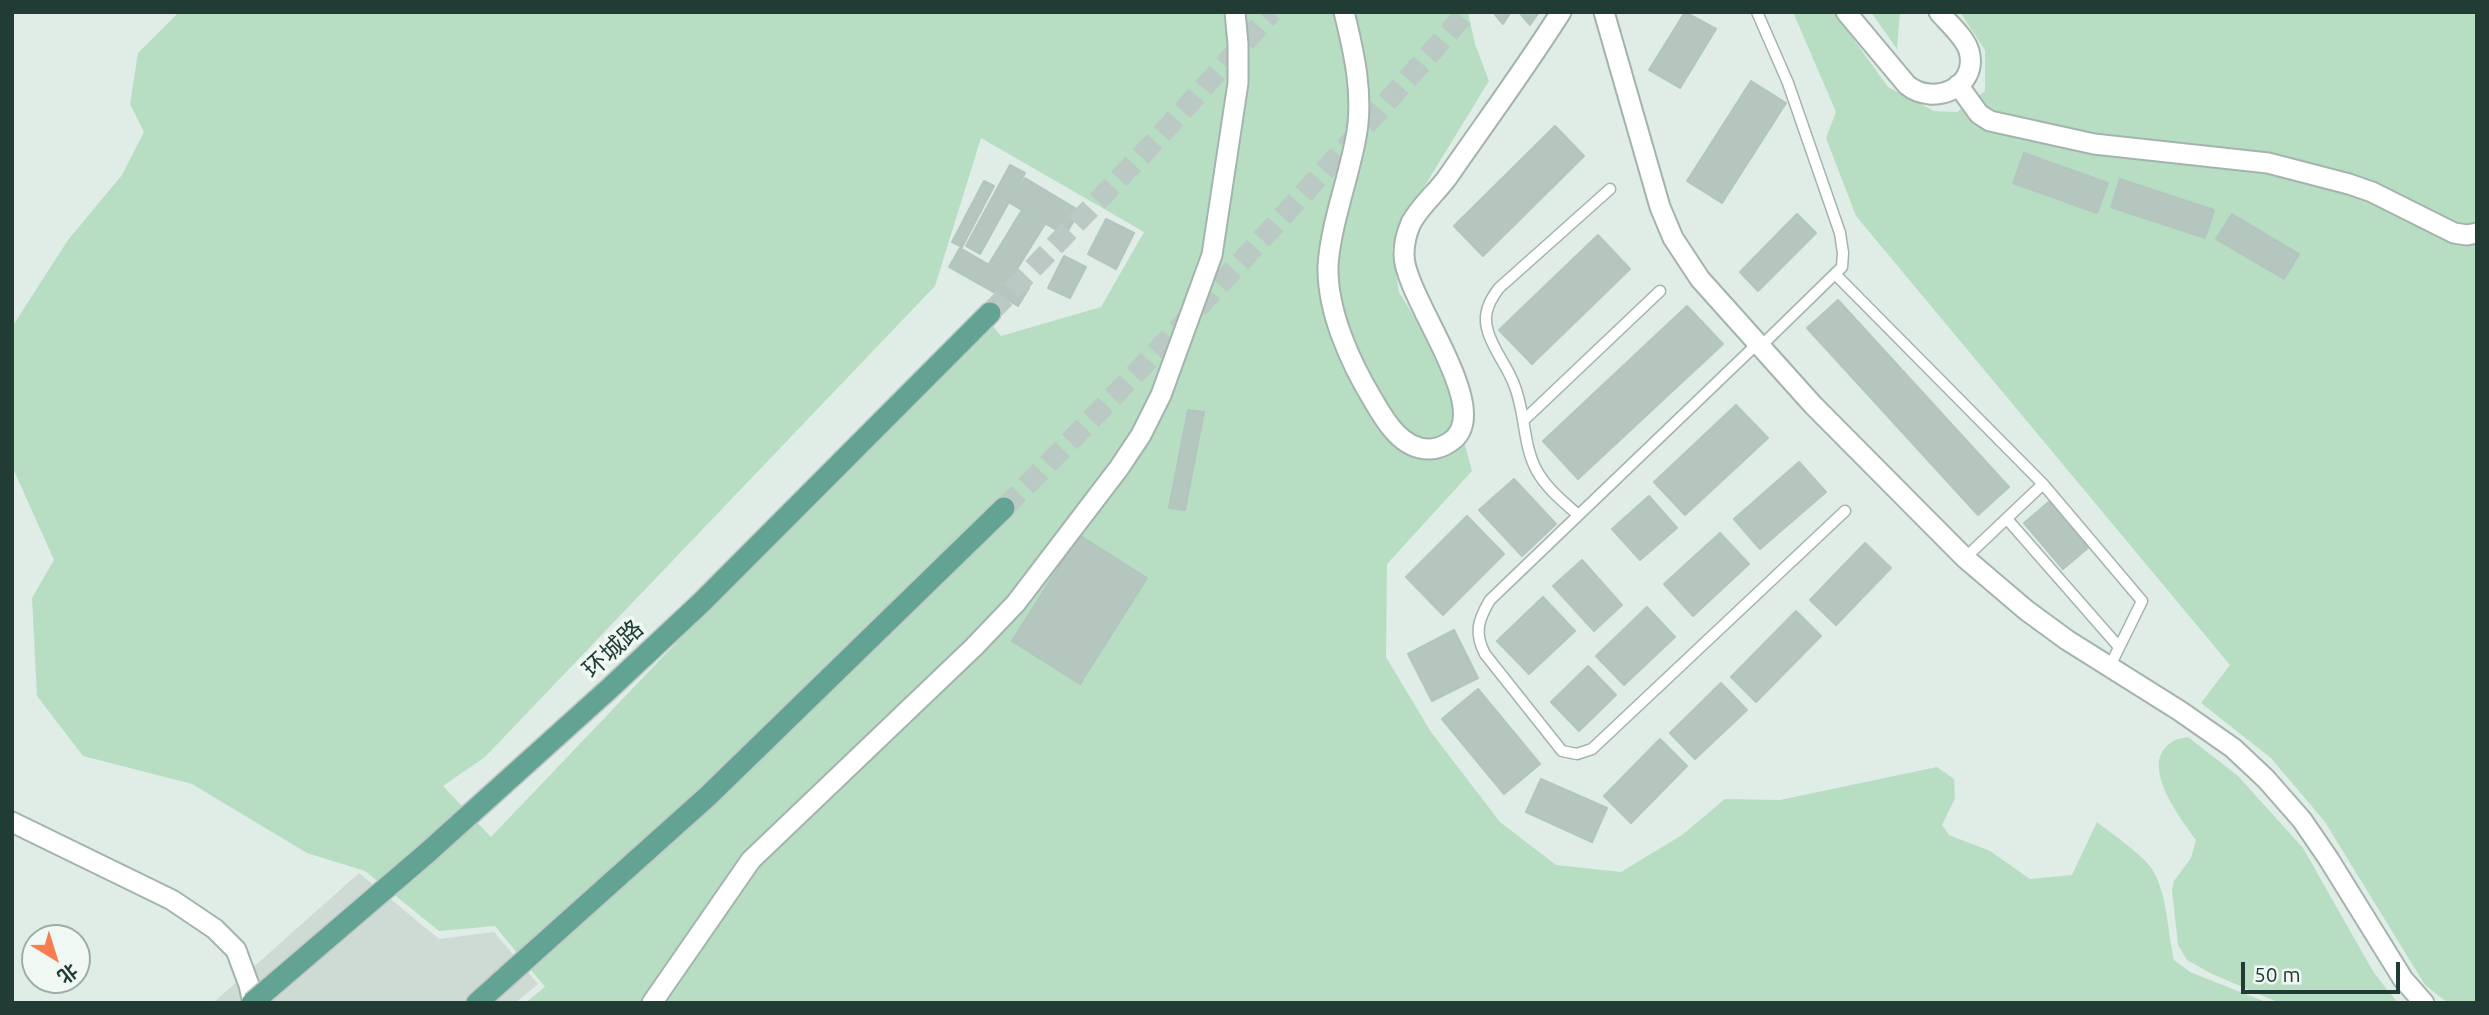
<!DOCTYPE html>
<meta charset="utf-8">
<style>
body{margin:0}
#map{position:relative;width:2489px;height:1015px;overflow:hidden;background:#e0ece6;font-family:Ubuntu,"Noto Sans SC",sans-serif}
canvas{display:block}
.frame{position:absolute;inset:0;border:14px solid #203c35;pointer-events:none}
.north{position:absolute;left:21px;top:924px;width:70px;height:70px;box-sizing:border-box;background:#f0f8f4;border:2px solid #9dada8;border-radius:50%;rotate:142deg;font-size:19px;font-weight:700;line-height:28px;text-align:center;color:#203c35}
.north::after{content:'';display:block;margin:auto;width:24px;height:32px;background:#f87d51;clip-path:polygon(50% 0,100% 100%,50% 72%,0 100%)}
.scale{position:absolute;left:2241px;top:962px;width:159px;height:32px;box-sizing:border-box;border:4px solid #203c35;border-top:0;padding-left:9px;font-size:21px;line-height:24px;white-space:nowrap;color:#203c35;-webkit-text-stroke:5px #f0f8f4;paint-order:stroke}
</style>
<div id="map">
<canvas width="2489" height="1015"></canvas>
<div class="frame"></div>
<div class="north">北</div>
<div class="scale">50 m</div>
</div>
<script>
const c = document.querySelector('canvas').getContext('2d');
c.lineJoin = 'round';
function fillPath(path, color) {
  c.fillStyle = color;
  c.fill(path, 'evenodd');
}
function trace(path, color, width, dash) {
  c.strokeStyle = color;
  c.lineWidth = width;
  c.lineCap = dash ? 'butt' : 'round';
  c.setLineDash(dash || []);
  c.stroke(path);
}
function drawText(font, color, halo, rows, align = 'center') {
  c.font = font + ' Ubuntu,"Noto Sans SC",sans-serif';
  c.lineWidth = 7;
  c.setLineDash([]);
  c.textBaseline = 'middle';
  c.strokeStyle = halo;
  c.fillStyle = color;
  for (const [text, x, y, turn = 0] of rows) {
    c.save();
    c.translate(x, y);
    c.rotate((+turn || 0) * Math.PI / 180);
    c.textAlign = isNaN(turn) ? turn : align;
    if (halo) c.strokeText(text, 0, 0);
    c.fillText(text, 0, 0);
    c.restore();
  }
}
fillPath(new Path2D(`
 M359,873L439,939L494,932L538,984L515,1003H213Z`), '#cedbd5');
fillPath(new Path2D(`
 M179,12H1468L1475,44L1489,81L1400,226L1392,249L1399,292L1425,335L1448,382L1472,471L1387,564L1386,657L1431,732L1500,822L1556,865L1621,872L1682,835L1725,799L1780,800L1937,767L1954,779L1955,798L1942,825L1949,835L1990,851L2030,879L2072,875L2097,822C2111,833 2144,856 2152,869C2168,895 2167,930 2174,960L2190,972L2268,1003H525L545,987L495,926L439,931L365,871L307,853L192,784L83,756L37,696L32,598L54,560L12,466V327L68,240L122,175L144,132L130,104L138,53ZM981,138L1144,232L1101,307L1001,336L986,318L491,837L443,786L485,757L935,286Z
 M1793,12H1834L1888,87L1934,111L1957,112L1985,91V50L1960,12H2477V1003H2448L2425,985L2325,822L2271,758L2201,703L2230,665L1856,216L1826,138L1836,112Z
 M1871,12H1900L1897,49Z
 M2188,737L2238,776L2303,848L2374,973L2398,1003H2280L2212,974L2187,960L2178,945L2172,890L2174,881L2191,858L2196,840C2181,819 2137,763 2172,742C2176,739 2183,738 2188,737Z`), '#b7dec2');
const building = new Path2D(`
 M1493,12H1511L1503,24Z
 M1519,12H1539L1530,25Z
 M1685,12L1716,29L1680,88L1649,70Z
 M1751,81L1786,103L1722,203L1687,181Z
 M1555,126L1584,156L1483,256L1454,226Z
 M2024,153L2108,183L2097,213L2013,183Z
 M1010,165L1025,173L980,254L966,246Z
 M1025,178L1080,211L1065,235L1010,203Z
 M2120,179L2214,210L2205,238L2111,207Z
 M984,181L994,186L962,247L952,242Z
 M1022,210L1045,224L1012,277L989,264Z
 M1797,214L1816,233L1758,291L1740,272Z
 M2232,214L2299,254L2284,279L2216,239Z
 M1106,219L1134,233L1116,269L1088,254Z
 M1598,235L1630,269L1532,364L1499,330Z
 M960,248L1029,288L1018,306L949,267Z
 M1064,256L1086,267L1070,298L1048,288Z
 M1838,300L2009,487L1978,515L1807,328Z
 M1687,306L1723,344L1578,479L1543,441Z
 M1736,405L1768,438L1685,515L1654,482Z
 M1188,410L1204,412L1185,510L1169,508Z
 M1799,462L1826,492L1760,549L1734,519Z
 M1514,479L1556,524L1522,556L1479,510Z
 M1649,496L1677,528L1640,560L1612,529Z
 M2050,501L2089,547L2063,569L2024,523Z
 M1467,516L1504,554L1443,615L1406,577Z
 M1720,533L1749,564L1693,616L1664,584Z
 M1079,535L1147,578L1080,684L1012,641Z
 M1865,543L1891,568L1836,625L1810,600Z
 M1582,560L1622,605L1594,631L1553,586Z
 M1543,597L1575,631L1529,674L1497,641Z
 M1647,607L1675,637L1624,685L1596,656Z
 M1796,611L1821,636L1756,702L1731,677Z
 M1454,630L1478,678L1432,701L1408,654Z
 M1588,666L1616,695L1579,731L1551,702Z
 M1721,683L1747,710L1695,759L1670,733Z
 M1478,689L1540,764L1504,794L1442,719Z
 M1660,739L1687,766L1631,823L1604,796Z
 M1541,779L1607,808L1592,842L1526,812Z`);
fillPath(building, '#b5c6bf');
trace(building, '#b2c5be', 2);
trace(new Path2D(`
 M990,313L1158,138L1272,12
 M1004,508C1164,348 1317,181 1467,12`), '#bac9c3', 21, [21, 10]);
const service = new Path2D(`
 M1757,12L1788,83L1840,233L1843,253L1842,267L1760,347
 M1835,274L2043,484L2142,601L2110,666
 M1757,344L1490,600C1478,620 1474,633 1485,654L1562,751L1577,754L1592,749L1845,511
 M1524,420L1660,291
 M1578,515C1564,502 1547,489 1537,471C1522,444 1526,411 1513,382C1506,364 1491,347 1487,328C1483,313 1490,300 1499,288L1610,189
 M2007,519L2119,647
 M1965,558L2043,484`);
const minor = new Path2D(`
 M1344,12C1354,52 1364,96 1356,137C1349,177 1330,227 1328,266C1327,311 1350,362 1373,400C1385,421 1402,450 1430,449C1437,449 1444,446 1450,442C1498,412 1403,297 1404,254C1404,244 1407,232 1411,223C1420,206 1436,193 1447,178C1485,123 1525,69 1561,12
 M1604,12L1660,207L1673,238L1700,279L1813,405L1965,558L2026,610L2067,640L2180,711L2233,748L2266,779L2302,820L2328,858L2403,979L2424,1003
 M1846,12L1907,85C1934,107 1979,87 1969,51C1965,37 1948,23 1939,12
 M1958,85L1979,114L1990,121L2094,144L2268,163L2349,184L2372,192L2454,233L2467,235L2477,233
 M12,822L172,900L215,929L236,950L249,985L253,1003
 M652,1003L751,860L974,647L1016,603L1119,468L1141,435L1161,395L1212,255L1238,83V44L1235,12`);
const primary = new Path2D(`
 M427,853L609,689L702,602L990,313
 M477,1003L708,796L1004,508`);
trace(service, '#a3b4ad', 13);
trace(minor, '#a3b4ad', 23);
trace(primary, '#c1c8c6', 24);
trace(service, '#fff', 10);
trace(minor, '#fff', 19);
trace(primary, '#62a393', 21);
const primaryBridge = new Path2D(`
 M252,1003L427,853`);
trace(primaryBridge, '#c1c8c6', 24, []);
trace(primaryBridge, '#62a393', 21);
drawText('24px', '#203c35', '#f0f8f4', [
 ["环城路",613,649,-43]
]);
</script>
